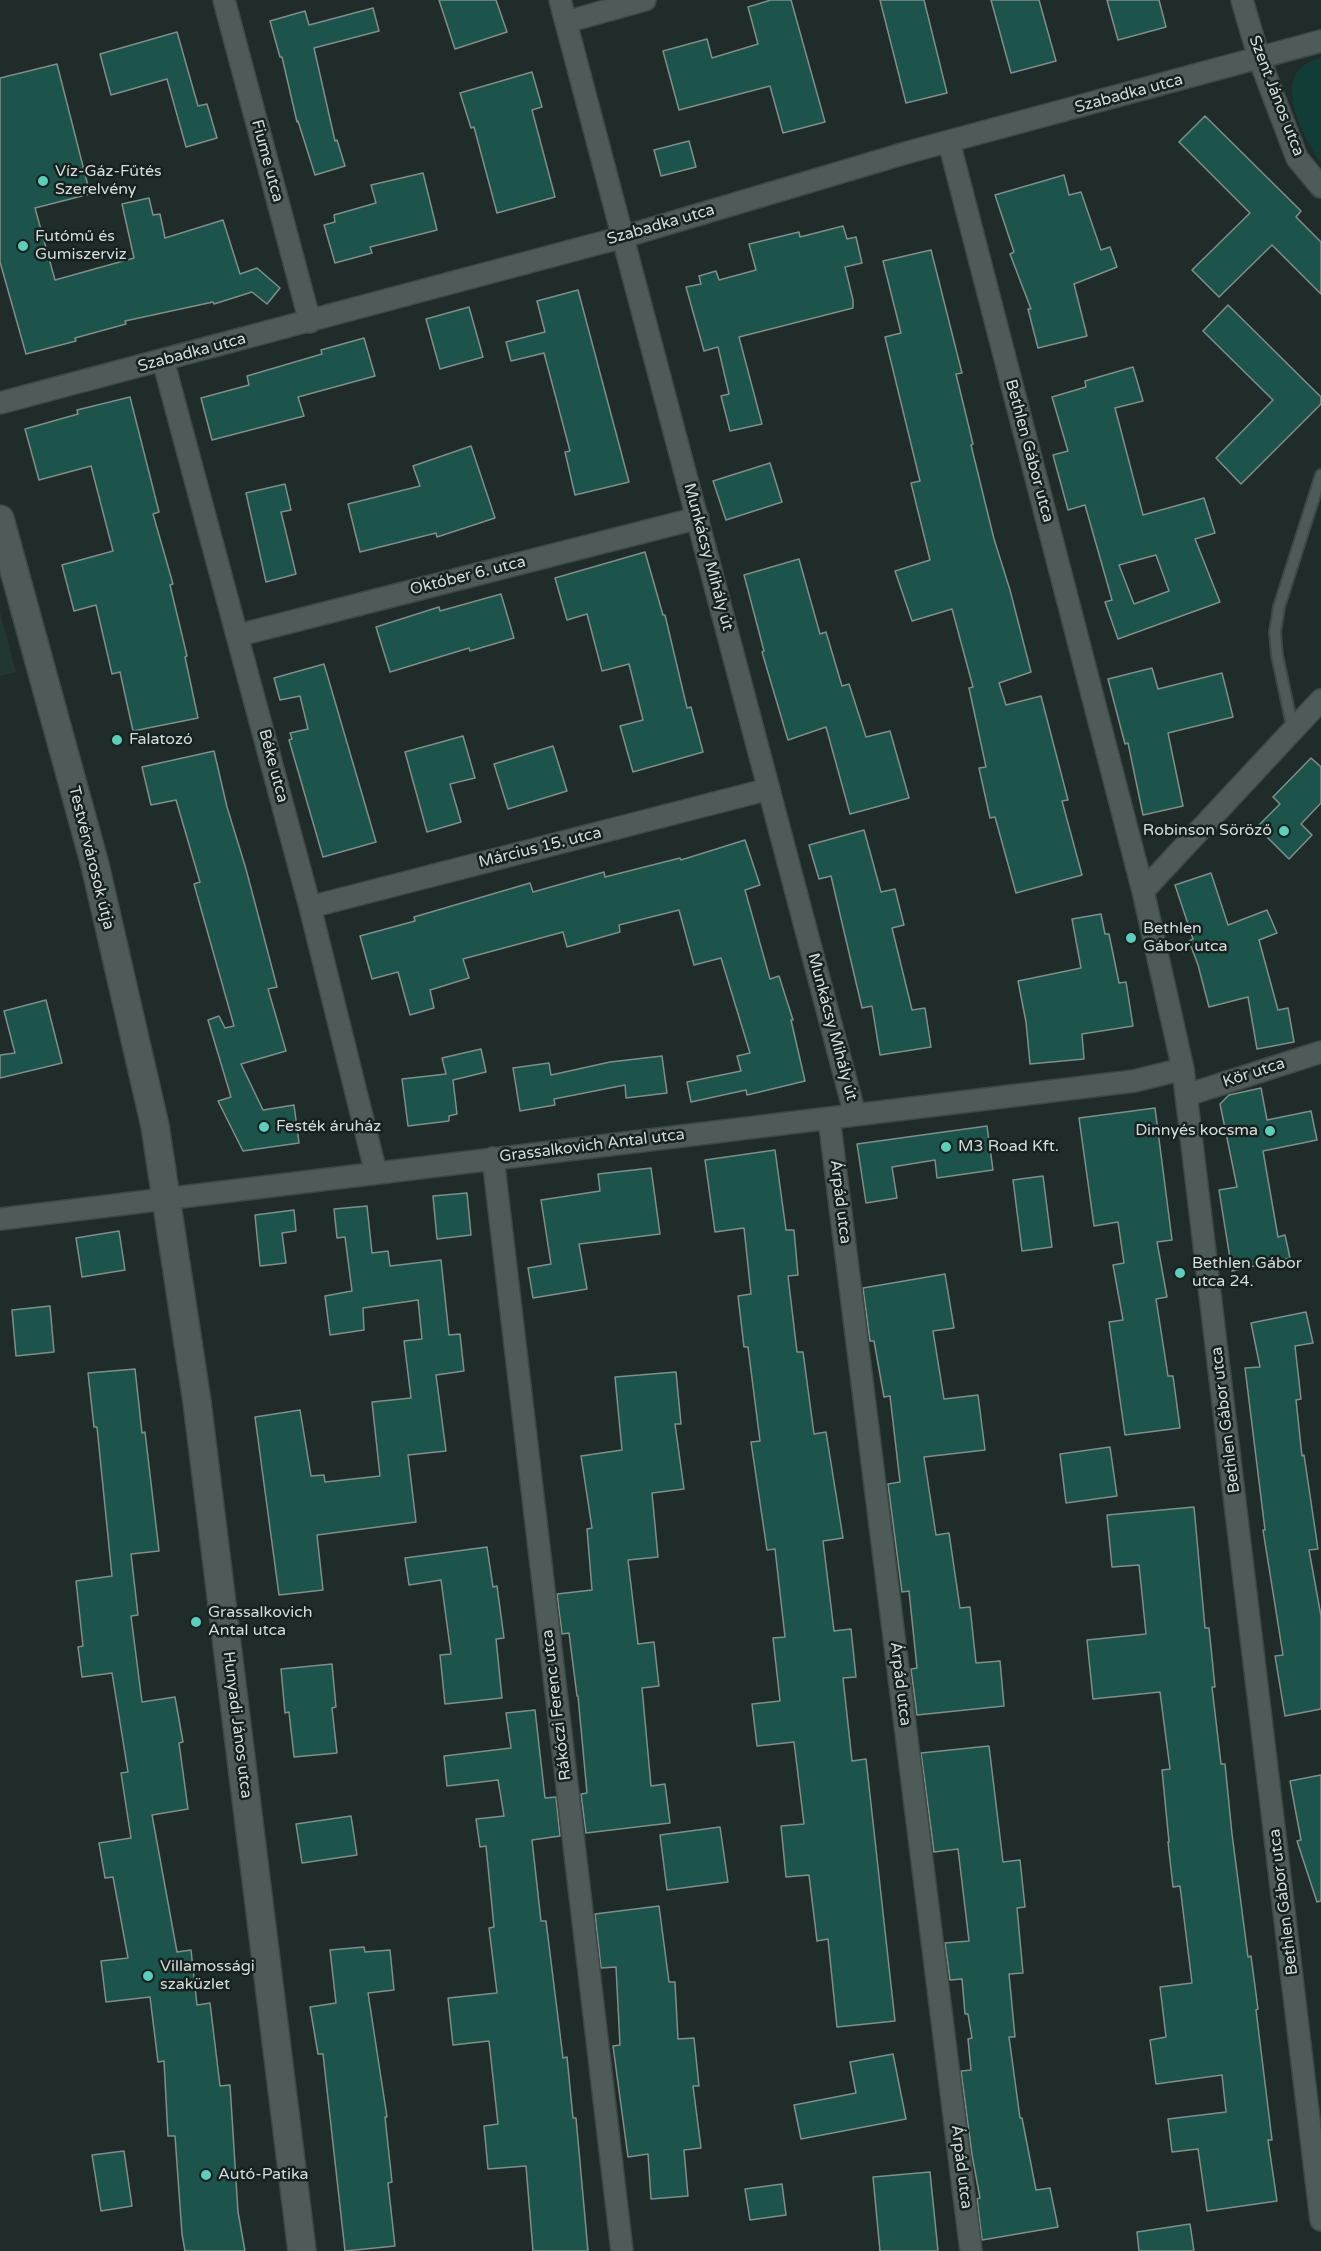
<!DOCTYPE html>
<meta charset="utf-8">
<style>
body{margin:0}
canvas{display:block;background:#202c29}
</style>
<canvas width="1321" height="2251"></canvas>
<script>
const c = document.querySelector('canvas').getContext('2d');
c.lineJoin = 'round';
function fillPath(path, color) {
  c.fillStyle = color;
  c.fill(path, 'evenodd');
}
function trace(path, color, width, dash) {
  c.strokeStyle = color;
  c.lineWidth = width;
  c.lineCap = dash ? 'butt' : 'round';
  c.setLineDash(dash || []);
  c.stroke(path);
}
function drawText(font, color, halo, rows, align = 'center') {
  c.font = font + ' "Varela Round",sans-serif';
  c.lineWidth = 5;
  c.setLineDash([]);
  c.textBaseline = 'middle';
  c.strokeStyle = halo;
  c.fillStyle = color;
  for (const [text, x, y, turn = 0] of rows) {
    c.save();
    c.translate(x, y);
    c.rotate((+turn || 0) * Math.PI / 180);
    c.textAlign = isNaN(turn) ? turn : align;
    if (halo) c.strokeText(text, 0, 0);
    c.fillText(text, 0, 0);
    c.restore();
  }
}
fillPath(new Path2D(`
 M0,612L16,672L0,676Z`), '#233732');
fillPath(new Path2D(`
 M1321,58V164C1302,134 1266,71 1321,58Z`), '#123d36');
const building = new Path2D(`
 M439,0H496L507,32L455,49Z
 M771,0H791L825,122L783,133L770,86L679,110L663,51L707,39L712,58L758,44L748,7Z
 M880,0H924L947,93L906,103Z
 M991,0H1039L1056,61L1011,73Z
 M1107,0H1159L1166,27L1118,40Z
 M373,8L379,31L314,48L335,141L337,140L345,166L315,175L298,121L297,122L282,57H280L270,21L305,11L309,25Z
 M177,32L198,106L207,104L217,138L186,147L167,79L111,95L100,54Z
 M57,64L90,194L35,208L55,280L134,258L122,204L149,198L153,215L160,214L165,238L223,220L240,274L257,268L280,288L267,304L252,292L214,304L213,302L125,321L126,324L75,338L76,341L26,354L0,262V78Z
 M532,72L542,107L532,110L555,197L497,213L474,127L471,128L460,93Z
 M1205,116L1301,211L1296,217L1321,242V294L1272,245L1219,297L1192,270L1250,213L1179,142Z
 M689,141L696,167L661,176L654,150Z
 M423,173L437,230L370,247L372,253L335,263L324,225L335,222L334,215L376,203L371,185Z
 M1064,175L1069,195L1081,192L1101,250L1110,247L1117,267L1074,284L1087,336L1038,348L1028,309H1031L1010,254L1014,252L995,195Z
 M843,226L847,239L856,237L862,263L845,267L853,300V308L739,337L762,424L730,431L721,396L729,394L718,347L704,351L686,287L701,284L699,276L716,271L719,280L756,270L749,244L799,232L800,237Z
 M931,250L962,373L956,374L973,444L971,445L994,539L1010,590L1031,672L999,683L1006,705L1041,696L1068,800L1062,801L1082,875L1016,893L995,817L990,818L979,768L986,767L969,688L973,687L952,609L912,621L895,571L930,560L911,483L920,481L885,337L901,333L883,261Z
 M578,290L629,482L575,495L565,452L570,451L544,353L511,361L506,342L545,332L537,301Z
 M1228,305L1321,397V404L1241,484L1216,458L1273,400L1203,331Z
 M469,307L483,357L440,369L426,319Z
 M364,338L375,376L298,397L304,416L212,440L201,398L249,385L247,376L322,354L321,350Z
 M1133,367L1143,401L1115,408L1143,515L1204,498L1215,533L1195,539L1220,602L1118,639L1105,602L1112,600L1085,505L1068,510L1053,455L1068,451L1052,397L1086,387L1085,381ZM1156,555L1169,591L1134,604L1119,565Z
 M130,397L159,512L153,514L173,584L170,585L187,656L185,657L198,718L133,731L120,672L112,674L96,605L74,611L62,565L113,551L91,466L39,480L25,429L78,414L77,410Z
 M471,446L495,518L437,537L436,533L360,552L348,504L420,486L413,466Z
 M770,463L782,502L726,520L713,481Z
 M285,484L291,510L281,512L296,574L266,582L246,493Z
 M645,552L663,615H665L687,708L691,707L703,752L633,772L620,726L643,720L629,664L602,671L587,614L567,620L555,578Z
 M799,559L820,634L826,632L842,686L849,684L866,737L890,731L909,798L850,814L826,727L788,740L762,652L764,651L744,575Z
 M501,594L514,638L470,651L469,648L390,672L376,627L439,607L440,611Z
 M324,664L376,842L323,857L289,740L292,739L290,733L308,729L300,696L280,700L274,678Z
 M1152,668L1158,689L1222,673L1233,717L1168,733L1183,806L1143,815L1128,743L1125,744L1108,679Z
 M463,736L475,778L450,784L461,822L427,832L405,752Z
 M553,746L567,791L508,809L494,764Z
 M214,751L227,807L246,869L277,987L268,989L286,1051L241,1064L263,1110L294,1105L299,1143L243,1151L218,1101L231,1097L208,1020L219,1016L225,1028L234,1026L194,884L200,882L176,800L151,805L142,767Z
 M1311,758L1321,767V803L1301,824L1312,835L1289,859L1257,827L1280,804L1273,797Z
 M864,830L881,892L895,889L904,925L892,928L912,1010L925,1008L931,1047L880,1055L872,1006L862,1008L831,876L819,879L809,845Z
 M745,840L760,885L745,890L770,979L779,976L793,1020H791L805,1081L747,1095L746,1090L691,1102L687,1082L741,1071L737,1056L750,1053L721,958L694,965L679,910L619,925L620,932L567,947L563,932L463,959L469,978L430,990L434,1008L410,1015L398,972L372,979L360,936L415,921L414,917L530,883L533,892L604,872L605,877L680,858L681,860Z
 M1211,873L1228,925L1267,910L1277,933L1259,940L1278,1010L1288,1008L1294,1042L1257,1049L1248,997L1209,1007L1198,965L1189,941L1193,939L1175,885Z
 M1101,914L1105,934H1109L1119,983L1126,982L1133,1026L1082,1034L1084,1059L1030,1064L1026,1022L1018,981L1081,968L1072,919Z
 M46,1000L62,1063L0,1078V1055L15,1053L4,1011Z
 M481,1049L486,1072L453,1080L457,1114L449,1116V1121L408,1126L402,1079L446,1074L442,1058Z
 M662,1056L667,1093L626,1098L625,1085L554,1099L555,1105L520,1111L513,1068L549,1063L551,1075L610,1062Z
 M1261,1088L1267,1120L1311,1111L1317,1140L1263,1151L1278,1237L1285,1235L1290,1258L1232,1271L1219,1190L1237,1187L1220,1104L1229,1095Z
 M1155,1108L1172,1240L1157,1242L1167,1297L1156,1299L1168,1376H1173L1180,1428L1125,1435L1109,1322L1123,1320L1113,1265L1124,1263L1118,1222L1094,1226L1079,1118Z
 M987,1126L993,1170L937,1178L935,1160L892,1167L897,1198L866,1203L857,1144Z
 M775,1150L786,1230H794L798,1275L788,1276L797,1352H803L814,1434L826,1432L843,1538L823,1541L834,1631L851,1629L856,1677L843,1678L852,1761L866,1759L895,2021L837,2027L828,1939L817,1941L809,1875L786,1877L781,1826L804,1824L794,1742L757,1746L752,1704L780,1701L773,1638L785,1637L775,1549L767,1550L751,1442L760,1441L748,1347H744L738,1296L751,1294L744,1228L715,1232L705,1160Z
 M651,1168L660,1234L579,1244L587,1289L533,1298L528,1268L551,1264L541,1200L600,1191L598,1174Z
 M1043,1176L1052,1247L1022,1251L1013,1180Z
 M467,1193L471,1235L437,1239L433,1196Z
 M367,1206L372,1253L388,1251L390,1266L441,1260L449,1335L460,1334L464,1371L436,1375L446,1451L408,1455L416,1522L317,1535L323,1590L279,1595L255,1417L300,1410L311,1476L324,1475L325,1482L380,1476L372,1402L411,1398L404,1341L422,1339L418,1300L363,1308L364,1330L330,1335L325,1296L352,1291L345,1237L337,1238L334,1209Z
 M294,1210L296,1231L282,1233L286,1263L260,1266L255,1215Z
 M119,1231L125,1270L82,1277L76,1238Z
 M945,1274L954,1328L933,1331L944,1399L978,1395L985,1450L924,1457L936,1535L949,1533L960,1608L970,1607L976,1663L1000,1661L1004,1706L917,1715L911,1669L917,1668L909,1591L902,1592L888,1484L900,1482L890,1396L884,1397L874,1341H870L863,1288Z
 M50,1306L54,1352L16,1356L12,1310Z
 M1306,1312L1313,1343L1295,1346L1301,1399L1296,1400L1302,1456L1304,1455L1318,1549L1309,1550L1321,1616V1709L1285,1716L1275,1656L1283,1655L1263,1530H1265L1245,1368L1260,1367L1251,1323Z
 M135,1369L142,1433L145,1432L159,1551L131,1554L138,1615L131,1616L142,1702L175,1697L183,1742L179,1743L188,1809L152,1815L177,1952L191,1950L197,2005L210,2003L220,2086L230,2085L238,2212L245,2251H185L182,2234L175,2136H168L164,2061L158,2062L150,1997L106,2002L101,1961L128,1958L113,1877L105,1878L99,1843L131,1838L121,1773L128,1772L112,1673L82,1677L78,1647L83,1646L76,1581L112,1576L97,1427H94L88,1373Z
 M676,1372L681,1424H675L684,1489L652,1493L658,1557L628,1560L638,1644L654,1642L659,1686L642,1688L651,1786L665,1784L670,1823L586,1833L581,1794L587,1793L578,1696H577L569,1633L562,1634L557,1594L592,1590L587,1529L592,1528L581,1456L622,1450L615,1377Z
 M1110,1447L1117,1496L1066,1503L1060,1454Z
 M1194,1507L1205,1628H1209L1215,1687H1212L1221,1764H1225L1232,1834L1248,1957L1251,1956L1258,2009L1256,2010L1272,2140H1268L1277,2201L1207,2211L1198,2149L1172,2152L1168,2119L1226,2112L1222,2075L1156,2084L1150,2040L1166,2037L1160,1987L1192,1983L1180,1886L1173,1887L1168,1842H1169L1162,1770L1170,1769L1160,1692L1093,1699L1087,1640L1146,1634L1139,1565L1112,1567L1107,1515Z
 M487,1547L493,1587L497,1586L504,1638L496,1639L502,1698L445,1704L440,1655L451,1654L441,1580L409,1585L405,1558Z
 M332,1664L336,1707L332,1708L337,1753L294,1757L289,1712L285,1713L281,1669Z
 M535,1710L545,1798L556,1797L560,1836L532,1840L541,1921H546L563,2058L567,2057L573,2118H576L588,2251H533L526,2166L488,2169L484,2126L498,2124L489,2041L453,2045L448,1998L497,1993L489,1928L494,1927L486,1846L480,1847L476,1819L504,1816L498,1780L447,1786L444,1756L511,1748L506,1713Z
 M989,1746L1003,1862L1020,1860L1025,1907L1017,1908L1023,1973L1009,1974L1015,2037H1009L1020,2118H1022L1036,2190L1050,2188L1058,2227L982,2240L977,2199L980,2198L972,2155L961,2071L971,2070L968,2039L972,2038L968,2014H965L962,1979L950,1980L945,1943L969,1941L958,1849L934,1852L921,1753Z
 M1321,1775V1901L1317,1902L1297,1841L1301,1840L1290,1781Z
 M351,1816L357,1855L302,1863L296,1824Z
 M720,1827L728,1882L667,1890L660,1835Z
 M659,1906L669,1982H675L678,2039L694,2038L699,2086H693L701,2148L684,2150L688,2196L651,2199L648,2154L628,2157L613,2046L620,2045L616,1967L601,1968L595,1914Z
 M364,1947L365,1952L390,1950L394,1990L368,1993L387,2117H385L392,2182L388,2183L395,2246L345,2251L323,2054H318L310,2007L336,2003L330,1950Z
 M893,2054L906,2119L801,2139L794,2105L856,2093L850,2062Z
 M124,2151L132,2206L101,2211L92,2155Z
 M930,2172L938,2251H880L873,2177Z
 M782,2184L786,2215L750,2220L745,2189Z
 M1190,2224L1194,2251H1139L1137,2232Z`);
fillPath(building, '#1c544b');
trace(building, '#808e8b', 1.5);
const service = new Path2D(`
 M1293,730L1277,655L1275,632L1279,607L1321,475`);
const minor = new Path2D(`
 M224,0L310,322
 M560,0L855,1115
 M1242,0L1259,58L1297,158L1321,187
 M566,22L645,0
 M949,142L1143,891L1183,1069L1321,2220
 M163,360L310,907L376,1173
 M0,403L623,237L909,152L1321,41
 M239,635L698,518
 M1143,891L1321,700
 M310,907L769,789
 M1187,1095L1321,1052
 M829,1118L971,2251
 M493,1158L622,2251
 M0,1219L1134,1081L1183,1069`);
const tertiary = new Path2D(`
 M0,519L95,865L155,1126L197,1402L302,2251`);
trace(service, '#3e4846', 14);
trace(minor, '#3e4846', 24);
trace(tertiary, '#3e4846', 30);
trace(service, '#4e5b58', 10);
trace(minor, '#4e5b58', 21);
trace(tertiary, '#4e5b58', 27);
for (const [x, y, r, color] of [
 [43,181,6,"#5cceba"],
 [23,246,6,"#5cceba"],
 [117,740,6,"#5cceba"],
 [1284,831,6,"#5cceba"],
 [1131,938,6,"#5cceba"],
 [264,1127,6,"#5cceba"],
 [1270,1131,6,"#5cceba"],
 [946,1147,6,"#5cceba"],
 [1180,1273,6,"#5cceba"],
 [196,1622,6,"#5cceba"],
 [148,1976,6,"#5cceba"],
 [206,2175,6,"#5cceba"]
]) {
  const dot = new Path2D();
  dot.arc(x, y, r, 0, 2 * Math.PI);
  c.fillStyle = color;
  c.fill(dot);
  trace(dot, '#16221f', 2);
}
drawText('16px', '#d5dcda', '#16221f', [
 ["Szabadka utca",1129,94,-15],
 ["Szent János utca",1276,96,69],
 ["Fiume utca",267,161,75],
 ["Szabadka utca",661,225,-16],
 ["Szabadka utca",192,353,-15],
 ["Bethlen Gábor utca",1029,451,75],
 ["Munkácsy Mihály út",708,557,75],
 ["Október 6. utca",468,576,-14],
 ["Béke utca",273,766,75],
 ["Március 15. utca",540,848,-14],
 ["Testvérvárosok útja",91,858,76],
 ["Munkácsy Mihály út",832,1027,75],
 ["Kör utca",1254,1073,-18],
 ["Grassalkovich Antal utca",592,1146,-7],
 ["Árpád utca",840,1202,83],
 ["Bethlen Gábor utca",1226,1420,-97],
 ["Árpád utca",900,1684,83],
 ["Rákóczi Ferenc utca",557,1705,-97],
 ["Hunyadi János utca",237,1725,83],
 ["Bethlen Gábor utca",1284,1902,-97],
 ["Árpád utca",961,2167,83]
]);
drawText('16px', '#d5dcda', '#16221f', [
 ["Víz-Gáz-Fűtés",55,172],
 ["Szerelvény",55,190],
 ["Futómű és",35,237],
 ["Gumiszerviz",35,255],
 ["Falatozó",129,740],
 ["Robinson Söröző",1272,831,"right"],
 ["Bethlen",1143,929],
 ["Gábor utca",1143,947],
 ["Festék áruház",276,1127],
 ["Dinnyés kocsma",1258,1131,"right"],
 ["M3 Road Kft.",958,1147],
 ["Bethlen Gábor",1192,1264],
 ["utca 24.",1192,1282],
 ["Grassalkovich",208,1613],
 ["Antal utca",208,1631],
 ["Villamossági",160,1967],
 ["szaküzlet",160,1985],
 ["Autó-Patika",218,2175]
], 'left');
</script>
